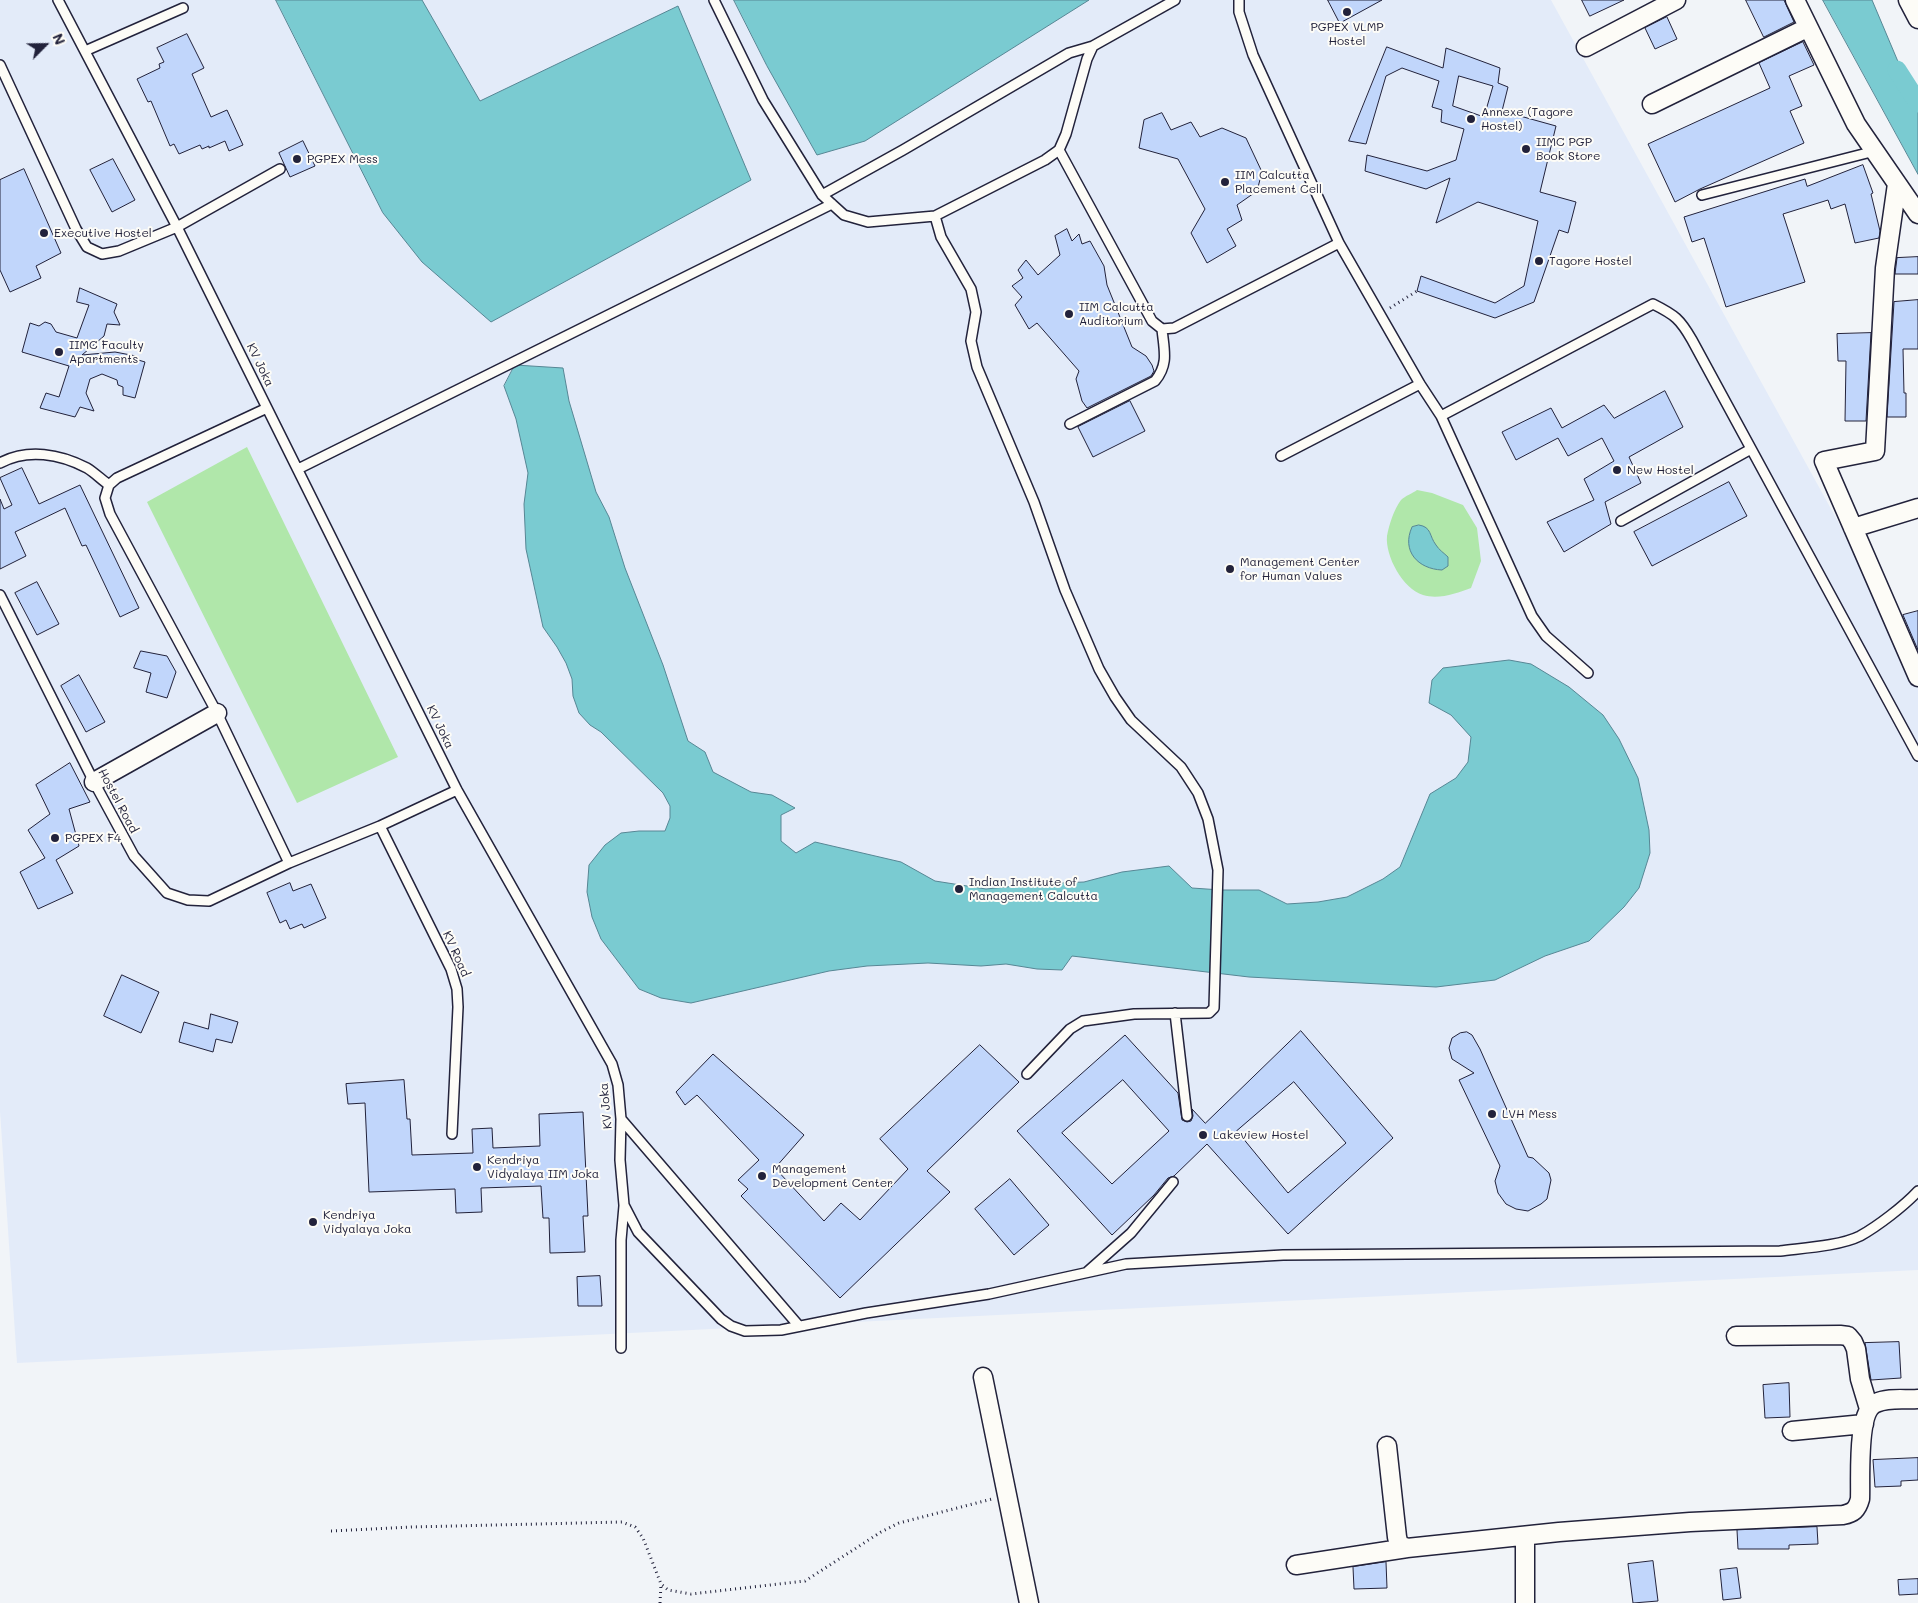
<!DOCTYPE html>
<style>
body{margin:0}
#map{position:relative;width:1918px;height:1603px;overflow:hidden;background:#f1f4f8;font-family:Mali,sans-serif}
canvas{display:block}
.north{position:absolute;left:20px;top:20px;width:50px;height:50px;-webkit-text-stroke:4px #fdfcf7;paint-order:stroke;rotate:67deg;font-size:14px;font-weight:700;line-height:20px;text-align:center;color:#22223b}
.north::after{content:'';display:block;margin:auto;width:18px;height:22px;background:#22223b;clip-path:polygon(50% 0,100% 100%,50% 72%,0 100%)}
</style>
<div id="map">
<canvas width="1918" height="1603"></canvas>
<div class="north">N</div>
</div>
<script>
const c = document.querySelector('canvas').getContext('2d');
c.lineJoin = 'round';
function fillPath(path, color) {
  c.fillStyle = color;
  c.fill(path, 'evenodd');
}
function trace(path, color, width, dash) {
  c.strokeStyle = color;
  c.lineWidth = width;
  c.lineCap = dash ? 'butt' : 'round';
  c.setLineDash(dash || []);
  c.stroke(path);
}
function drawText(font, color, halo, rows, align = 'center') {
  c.font = font + ' Mali,sans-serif';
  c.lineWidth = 4;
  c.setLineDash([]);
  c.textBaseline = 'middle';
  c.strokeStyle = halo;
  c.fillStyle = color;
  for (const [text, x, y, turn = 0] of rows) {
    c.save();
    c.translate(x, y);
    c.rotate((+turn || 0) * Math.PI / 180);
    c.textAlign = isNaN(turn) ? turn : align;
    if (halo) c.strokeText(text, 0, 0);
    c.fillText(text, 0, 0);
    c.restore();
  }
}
fillPath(new Path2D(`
 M0,0H1551L1918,667V1270L17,1363L0,1111Z`), '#e3ebf9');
fillPath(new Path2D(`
 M247,447L398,757L297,803L147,502Z
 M1417,490L1432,493L1463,505L1477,528L1481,561L1471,588C1457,593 1439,600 1423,595C1403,589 1385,556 1387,536C1389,525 1394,509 1401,500C1405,496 1413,493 1417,490Z`), '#b0e7aa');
const water = new Path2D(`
 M276,0H422L480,101L678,6L751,180L491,322L422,262L383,213Z
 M734,0H1089L865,141L817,155L767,66Z
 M1823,0H1872L1918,109V174Z
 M515,365L563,368L569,401L596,492L609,517L625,568L663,665L688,741L705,752L713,772L751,792L772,795L795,808L781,815V841L796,853L815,842L901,862L935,881L986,889L1036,884L1084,882L1122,872L1169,866L1192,888L1221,890H1259L1287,904L1318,902L1347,897L1383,879L1400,867L1430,794L1456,778L1468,762L1471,737L1451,715L1429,703L1432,680L1443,668L1509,660L1531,664L1569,687L1603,715L1619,739L1638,778L1649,830L1650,853L1639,888L1624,907L1589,941L1545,956L1495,980L1436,987L1249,977L1072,956L1062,970L1037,969L1006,964L981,966L928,963L867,966L829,971L691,1003L661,998L639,989L601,939L592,917L587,892L589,865L605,845L621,833L639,831H665L670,818V806L663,793L601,732L590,725L579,713L573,696L572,679L566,663L557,647L543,627L526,549L524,504L528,473L516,419L504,386Z
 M1419,525C1432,527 1429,536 1436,545C1439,550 1444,553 1448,557V566L1442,570C1418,569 1401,551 1412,527Z`);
fillPath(water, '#7acbd1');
trace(water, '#578795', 1);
trace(new Path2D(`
 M1897,70L1918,103`), '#7acbd1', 19);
const building = new Path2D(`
 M1328,0H1382L1340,23Z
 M1582,0H1624L1590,16Z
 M1746,0H1784L1794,22L1764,37Z
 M1667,17L1677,39L1655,49L1645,28Z
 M187,34L204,68L192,74L211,117L227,110L243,145L229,151L225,141L209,148V146L202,149L200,145L179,154L174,144L170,146L151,101L148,102L137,79L160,68L159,64L164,62L157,48Z
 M1803,42L1814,65L1789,76L1802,106L1790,111L1804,143L1700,189L1675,202L1648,144L1770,88L1759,63Z
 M1387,47L1443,68L1446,48L1500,68L1498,83L1508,87L1502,111L1556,126L1540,192L1576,202L1568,233L1559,230L1534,302L1495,318L1417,291L1421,276L1495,303L1524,286L1538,221L1478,202L1436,223L1450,178L1426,189L1365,171L1367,155L1427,171L1456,160L1464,129L1441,122L1442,110L1432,107L1439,81L1402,68L1386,76L1366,144L1349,141ZM1459,76L1493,86L1484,117L1453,106Z
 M1162,113L1171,130L1191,122L1200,137L1222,128L1246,138L1262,172L1257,191L1237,205L1242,220L1227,229L1236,246L1207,263L1191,233L1205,209L1178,159L1139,148L1144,120Z
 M303,141L315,166L290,177L279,153Z
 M113,159L135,200L112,212L90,170Z
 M1863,165L1873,193L1871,194L1880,231L1879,238L1855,243L1845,204L1831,209L1828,200L1783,214L1805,282L1726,307L1704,238L1692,242L1684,217L1805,179L1807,186Z
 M24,169L61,253L36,266L41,278L10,292L0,270V180Z
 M1067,229L1072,241L1079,234L1082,244L1090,241L1104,266L1107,285L1132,347L1146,356L1152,365L1154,371L1151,376L1087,408L1082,401L1076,379L1079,371L1037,323L1029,329L1015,305L1022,297L1012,286L1023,278L1018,270L1026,260L1038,275L1060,255L1055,236Z
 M1918,257V274H1895L1897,258Z
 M80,288L117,304L114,312L120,325L107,324L104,336L82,355L115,352L136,356L135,359L145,362L135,398L123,395V387L118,385L117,380L102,374L90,379L86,393L94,411L80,407L75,417L40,408L46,393L59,397L69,366L22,352L30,323L39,326L45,322L51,324L56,332L77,338L89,305L77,302Z
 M1918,300V349H1903L1904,393H1906V417H1887L1894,302Z
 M1871,333L1866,421H1845L1846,361H1838L1837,334Z
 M1665,391L1683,427L1629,457L1641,483L1605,502L1611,524L1564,552L1547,522L1594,500L1584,479L1614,461L1602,438L1568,456L1558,438L1516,460L1502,432L1551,408L1562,428L1604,405L1614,418Z
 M1130,401L1145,431L1093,457L1078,427Z
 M22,468L39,504L80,485L139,608L120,617L86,545L82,546L65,508L15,532L26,556L0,569V499L4,509L12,505L0,478Z
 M1729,482L1747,516L1652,566L1634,532Z
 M37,582L59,624L37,635L15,593Z
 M1918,611V650L1903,615Z
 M141,651L167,656L176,672L167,698L146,692L151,673L134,668Z
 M79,675L105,722L86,732L61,686Z
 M70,763L90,802L69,809L79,846L56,860L73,893L38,909L20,872L45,858L28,830L50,814L36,785Z
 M290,883L293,891L311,884L326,918L304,928L302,924L290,929L286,920L280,923L267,893Z
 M122,975L159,992L141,1033L104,1016Z
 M211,1014L238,1022L232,1043L216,1039L213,1052L179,1042L184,1022L208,1029Z
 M1301,1031L1393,1138L1288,1234L1207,1144L1174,1176L1168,1178L1154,1195L1112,1235L1017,1131L1125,1035L1178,1093L1182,1120L1187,1122L1191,1121L1193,1116L1192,1109L1205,1123ZM1123,1080L1169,1131L1112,1184L1062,1133ZM1294,1082L1346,1143L1288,1193L1237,1131Z
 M1467,1032L1472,1035L1480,1049L1528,1157L1533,1158L1549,1173L1551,1180L1547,1199L1541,1204L1528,1211L1516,1209L1506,1204L1498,1193L1495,1181L1500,1166L1459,1080L1474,1073L1452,1059L1449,1048L1452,1038L1460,1033Z
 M980,1045L1019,1082L927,1171L950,1192L840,1298L741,1196L748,1189L738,1180L759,1160L697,1095L685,1105L676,1092L713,1054L804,1135L775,1168L824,1221L841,1203L860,1220L908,1169L880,1139Z
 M404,1080L407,1119H410L412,1155L473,1153L472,1129L492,1128L493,1148L540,1146L539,1114L583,1112L588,1216H583L585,1252L550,1253L549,1218H543L541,1186L481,1188L482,1212L456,1213L455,1189L369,1192L365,1103L348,1104L346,1084Z
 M1010,1179L1049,1225L1014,1255L975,1209Z
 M600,1276L602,1306H578L577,1277Z
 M1899,1342L1901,1378L1871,1380L1865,1343Z
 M1789,1383L1790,1417L1765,1418L1763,1385Z
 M1918,1458V1480L1901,1481V1486L1875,1487L1873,1460Z
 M1817,1527L1818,1544L1789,1545V1549H1738L1737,1530Z
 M1653,1561L1658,1601L1633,1603L1628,1564Z
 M1386,1562L1387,1588L1354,1589L1353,1567Z
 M1737,1568L1741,1598L1723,1600L1720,1570Z
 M1918,1579V1594L1899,1595L1898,1580Z`);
fillPath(building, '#c1d6fb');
trace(building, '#22223b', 1);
const lane = new Path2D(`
 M58,0L177,227L457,790L612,1064L618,1085L621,1119L620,1160L624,1205L638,1232L721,1319L731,1326L745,1331L781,1330L866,1313L989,1294L1126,1264L1283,1255L1780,1251C1803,1248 1840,1246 1860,1236C1878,1226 1904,1206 1918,1191
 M714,0L763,100L822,195L844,215L868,222L935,216L1045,160L1059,150L1066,134L1087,59L1093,46L1175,0
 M1239,0V12L1253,55L1339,243L1420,384L1441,416L1532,616L1546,636L1588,673
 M85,51L183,8
 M0,65L76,229L87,247L102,254L119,251L177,227L280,169
 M1059,150L1152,321L1162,329L1174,328L1339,243
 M822,195L903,150L1069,53L1093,46
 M1702,195L1875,151
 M935,216L941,237L971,289L976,312L971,341L977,367L1034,502L1065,590L1099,669L1115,697L1131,720L1181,767L1198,793L1208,819L1218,870L1214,1008L1209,1013L1134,1014L1083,1021L1070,1029L1027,1074
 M1441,416L1653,304C1675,315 1680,319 1692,340L1918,756
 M1070,424L1155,381C1169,364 1164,350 1162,329
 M1281,456L1420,384
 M0,463C28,448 60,454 87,468C95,473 102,480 109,485
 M298,469L832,204
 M109,485L105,498L110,514L217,713L289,863
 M109,485L117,478L267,408
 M1621,521L1751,449
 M0,595L94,782L134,856L167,893L188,900L209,901L289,863L380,826L457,790
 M380,826L451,969L457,989L458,1007L452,1134
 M1175,1013L1187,1116
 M621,1119L799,1326
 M1087,1272L1131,1233L1173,1182
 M621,1348V1240L624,1206`);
const street = new Path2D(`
 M1795,0L1856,124L1918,214
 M1908,0L1918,19
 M1586,47L1676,0
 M1652,104L1807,28
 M1897,184L1885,268L1875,451L1824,461L1918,677
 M1853,528L1918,508
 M94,782L217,713
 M1736,1336L1840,1335L1848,1336L1853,1342L1856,1349L1860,1379L1869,1409
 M983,1377L1029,1603
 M1792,1431L1864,1424
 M1387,1446L1397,1537L1399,1545L1407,1548L1559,1532L1690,1522L1843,1515C1853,1513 1857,1510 1860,1499C1861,1480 1856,1411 1876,1403C1888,1397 1905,1400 1918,1399
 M1525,1536V1603
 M1296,1565L1407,1548`);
trace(lane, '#22223b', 12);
trace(street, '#22223b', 21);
trace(new Path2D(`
 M1390,308L1417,291
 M331,1531L411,1527L622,1522L635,1527L643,1538L661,1584L668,1590L691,1594L805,1581L881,1532L899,1523L992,1499
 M660,1603L661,1584`), '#22223b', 3, [1, 4]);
trace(lane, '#fdfcf7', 9);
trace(street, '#fdfcf7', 18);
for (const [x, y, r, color] of [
 [1347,12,5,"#22223b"],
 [1471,119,5,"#22223b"],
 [1526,149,5,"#22223b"],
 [297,159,5,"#22223b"],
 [1225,182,5,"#22223b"],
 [44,233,5,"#22223b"],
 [1539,261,5,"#22223b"],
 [1069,314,5,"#22223b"],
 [59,352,5,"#22223b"],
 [1617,470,5,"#22223b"],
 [1230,569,5,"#22223b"],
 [55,838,5,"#22223b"],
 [959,889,5,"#22223b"],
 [1492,1114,5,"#22223b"],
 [1203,1135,5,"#22223b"],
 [477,1167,5,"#22223b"],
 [762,1176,5,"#22223b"],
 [313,1222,5,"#22223b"]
]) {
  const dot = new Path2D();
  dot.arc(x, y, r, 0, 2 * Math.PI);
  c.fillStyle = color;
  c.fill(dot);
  trace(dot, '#fdfcf7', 2);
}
drawText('12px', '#22223b', '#fdfcf7', [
 ["PGPEX VLMP",1347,27,"center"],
 ["Hostel",1347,41,"center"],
 ["Annexe (Tagore",1481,112],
 ["Hostel)",1481,126],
 ["IIMC PGP",1536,142],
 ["Book Store",1536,156],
 ["PGPEX Mess",307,159],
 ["IIM Calcutta",1235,175],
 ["Placement Cell",1235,189],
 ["Executive Hostel",54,233],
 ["Tagore Hostel",1549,261],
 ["IIM Calcutta",1079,307],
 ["Auditorium",1079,321],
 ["IIMC Faculty",69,345],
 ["Apartments",69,359],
 ["New Hostel",1627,470],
 ["Management Center",1240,562],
 ["for Human Values",1240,576],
 ["PGPEX F4",65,838],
 ["Indian Institute of",969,882],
 ["Management Calcutta",969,896],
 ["LVH Mess",1502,1114],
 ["Lakeview Hostel",1213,1135],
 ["Kendriya",487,1160],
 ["Vidyalaya IIM Joka",487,1174],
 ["Management",772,1169],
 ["Development Center",772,1183],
 ["Kendriya",323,1215],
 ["Vidyalaya Joka",323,1229]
], 'left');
drawText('12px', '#22223b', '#fdfcf7', [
 ["KV Joka",260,365,64],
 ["KV Joka",440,727,64],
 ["Hostel Road",118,801,62],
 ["KV Road",456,954,66],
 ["KV Joka",606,1106,-95]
]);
</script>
